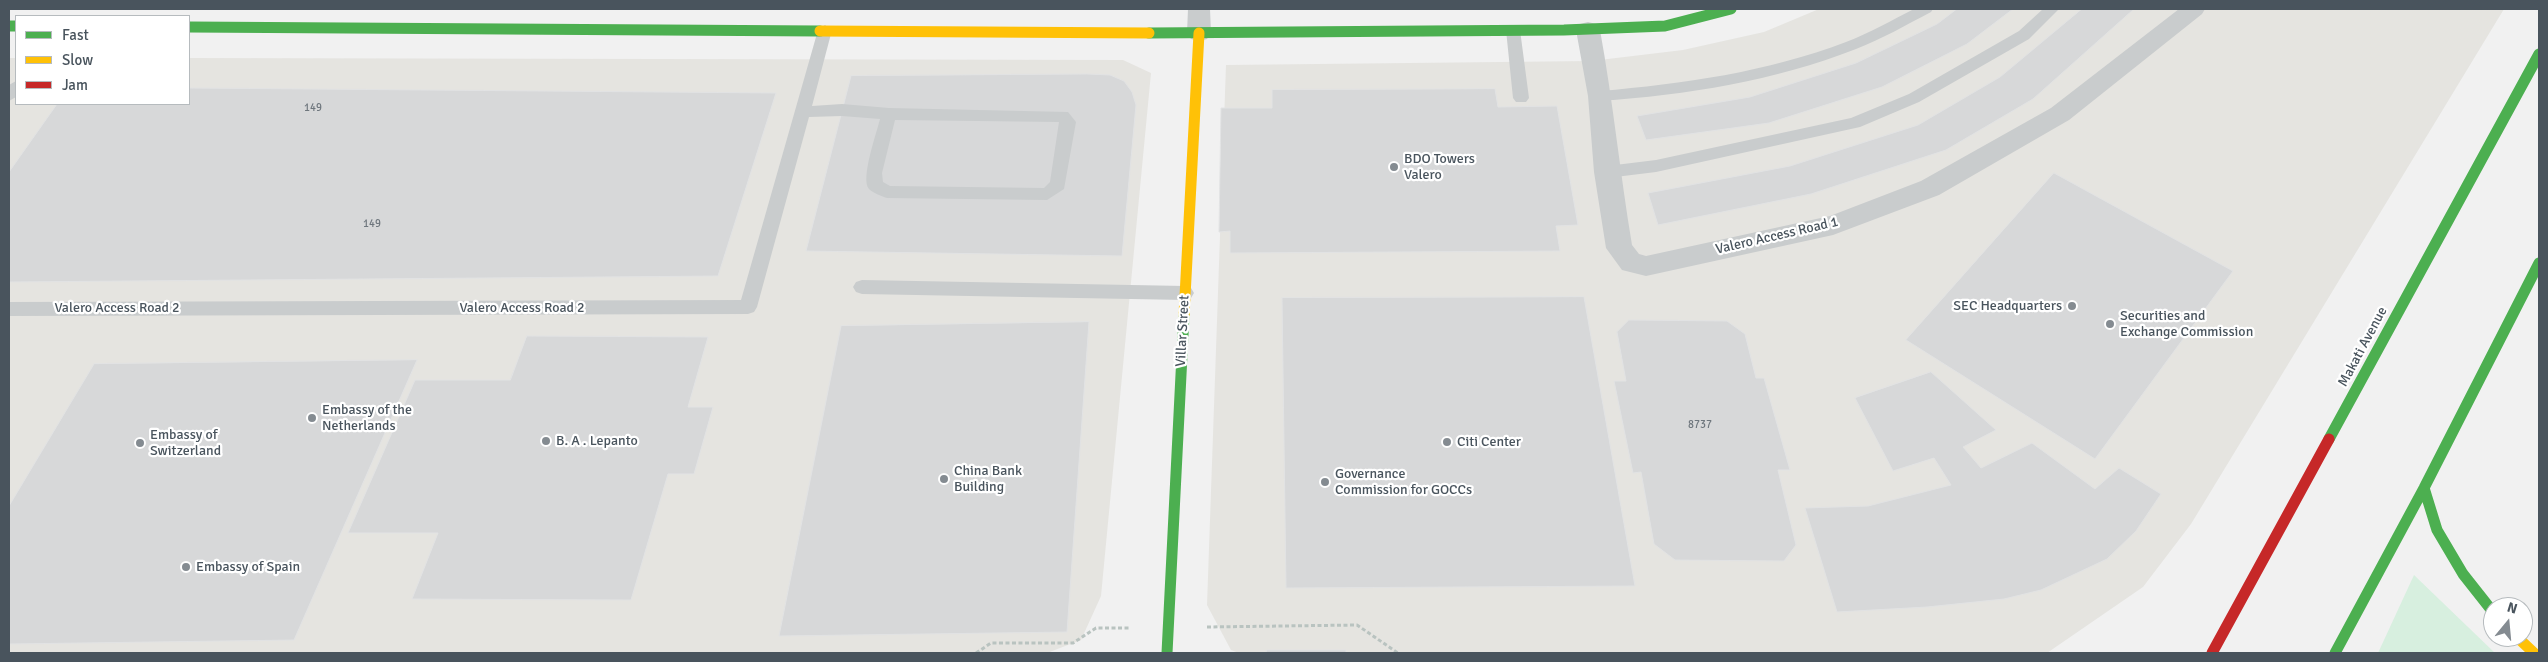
<!DOCTYPE html>
<style>
body{margin:0}
#map{position:relative;width:2548px;height:662px;overflow:hidden;background:#f1f1f1;font-family:Signika,sans-serif}
canvas{display:block}
.frame{position:absolute;inset:0;border:10px solid #49545d;pointer-events:none}
.legend{position:absolute;left:15px;top:15px;width:175px;height:90px;box-sizing:border-box;background:#fff;border:1px solid #b6bbbe;margin:0;padding:6px 9px;list-style:none;font-size:15px;color:#49545d}
.legend li{display:flex;align-items:center;gap:10px;height:25px}
.legend b{width:25px;border:1px solid #b6bbbe}
.north{position:absolute;left:2483px;top:597px;width:50px;height:50px;box-sizing:border-box;background:#fff;border:1px solid #b6bbbe;border-radius:50%;rotate:17deg;font-size:14px;font-weight:700;line-height:20px;text-align:center;color:#49545d}
.north::after{content:'';display:block;margin:auto;width:18px;height:22px;background:#848b91;clip-path:polygon(50% 0,100% 100%,50% 72%,0 100%)}
</style>
<div id="map">
<canvas width="2548" height="662"></canvas>
<div class="frame"></div>
<ul class="legend">
<li><b style="height:6px;background:#4caf50"></b>Fast</li>
<li><b style="height:6px;background:#ffc107"></b>Slow</li>
<li><b style="height:6px;background:#c62828"></b>Jam</li>
</ul>
<div class="north">N</div>
</div>
<script>
const c = document.querySelector('canvas').getContext('2d');
c.lineJoin = 'round';
function fillPath(path, color) {
  c.fillStyle = color;
  c.fill(path, 'evenodd');
}
function trace(path, color, width, dash) {
  c.strokeStyle = color;
  c.lineWidth = width;
  c.lineCap = dash ? 'butt' : 'round';
  c.setLineDash(dash || []);
  c.stroke(path);
}
function drawText(font, color, halo, rows, align = 'center') {
  c.font = font + ' Signika,sans-serif';
  c.lineWidth = 4.5;
  c.setLineDash([]);
  c.textBaseline = 'middle';
  c.strokeStyle = halo;
  c.fillStyle = color;
  for (const [text, x, y, turn = 0] of rows) {
    c.save();
    c.translate(x, y);
    c.rotate((+turn || 0) * Math.PI / 180);
    c.textAlign = isNaN(turn) ? turn : align;
    if (halo) c.strokeText(text, 0, 0);
    c.fillText(text, 0, 0);
    c.restore();
  }
}
fillPath(new Path2D(`
 M1819,9H2504L2191,524L2143,587L2047,653H1239L1231,650L1207,605L1226,65L1591,61L1683,50L1764,32Z
 M9,58H16V104H189V58L1123,60L1151,73L1101,596L1081,640L1047,653H9Z`), '#e5e4e0');
fillPath(new Path2D(`
 M2414,575L2495,653H2378Z`), '#d7efdf');
const building = new Path2D(`
 M1957,9H2013L1967,44L1882,87L1769,123L1646,140L1637,116L1750,97L1856,63L1937,24Z
 M2082,9H2134L2033,99L1946,150L1811,194L1658,225L1648,193L1790,166L1918,125L2000,77Z
 M1087,74L1110,75L1124,81L1132,92L1136,105L1122,256L806,251L851,76Z
 M189,88L776,93L718,276L9,282V172L57,104H189Z
 M1495,89L1498,107L1557,106L1578,225L1556,226L1560,251L1230,253V231L1219,232L1221,108H1272V90Z
 M2054,173L2233,271L2095,459L1906,340Z
 M1584,297L1635,586L1286,588L1282,298Z
 M1629,320L1727,321L1745,334L1756,378H1764L1790,470H1778L1796,545L1784,561L1675,560L1654,544L1641,472L1633,473L1614,381H1626L1617,332Z
 M1089,322L1067,632L779,636L841,326Z
 M527,336L708,337L688,407H713L694,474H668L631,600L412,599L438,533H348L415,380H510Z
 M417,360L294,640L9,644V506L94,364Z
 M1931,372L1996,430L1963,447L1981,468L2032,443L2095,489L2119,468L2161,494L2136,531L2107,559L2041,590L2004,599L1927,607L1837,612L1805,508L1868,506L1951,485L1934,458L1893,471L1855,398Z
 M1267,650H1346V653H1266Z`);
fillPath(building, '#d7d8d9');
trace(building, '#e2e3e4', 1);
trace(new Path2D(`
 M1207,627L1357,625L1398,653
 M976,653L991,643H1073L1096,628H1129`), '#b9c3c0', 3, [4, 2.5]);
fillPath(new Path2D(`
 M1914,9H1933L1931,12C1906,25 1882,39 1856,49C1774,81 1687,95 1600,101L1595,100L1592,96L1595,92L1600,91C1683,84 1767,72 1846,42C1870,33 1892,20 1914,9Z
 M2043,9H2059L2029,39L1919,102L1860,127L1656,172L1607,178L1601,176L1599,172L1601,168L1607,166L1656,160L1851,118L1909,94L2019,31Z
 M825,25L832,30L812,106L842,104L889,108L1068,112L1076,122L1064,189L1047,200L887,198C881,196 873,193 869,189C860,179 877,132 880,119L842,116L809,117L757,307L754,312L748,314L9,316V302L741,300L818,30ZM895,120L1059,122L1050,182L1044,188L890,186L883,182L882,173Z
 M1513,25L1520,30L1529,98L1526,102H1516L1513,98L1506,30Z
 M16,81V97L9,101V85Z
 M862,280L1185,286L1191,288L1194,293L1191,298L1185,300L862,294L856,292L853,287L856,282Z`), '#c9cccd');
fillPath(new Path2D(`
 M1188,9H1210L1211,33L1207,39L1199,41L1191,39L1187,33Z
 M2179,9H2205L2202,14L2069,120L1939,195L1833,235L1646,276L1622,270L1606,248L1594,172L1588,96L1576,30L1580,24L1588,22L1596,24L1600,30C1613,101 1620,173 1632,245L1639,254L1646,256L1830,216L1921,181L2051,108Z`), '#c9cccd');
trace(new Path2D(`
 M9,26H16
 M189,27L820,31
 M1149,33L1564,30L1665,26L1731,9
 M2329,439L2539,54
 M2424,488L2437,530L2463,574L2493,612
 M1167,653L1184,315
 M2335,653L2424,488L2539,263`), '#4caf50', 11);
trace(new Path2D(`
 M820,31L1149,33
 M1184,315L1199,33
 M2517,637L2534,653`), '#ffc107', 11);
trace(new Path2D(`
 M2212,653L2329,439`), '#c62828', 11);
for (const [x, y, r, color] of [
 [1394,167,5,"#848b91"],
 [2072,306,5,"#848b91"],
 [2110,324,5,"#848b91"],
 [312,418,5,"#848b91"],
 [546,441,5,"#848b91"],
 [1447,442,5,"#848b91"],
 [140,443,5,"#848b91"],
 [944,479,5,"#848b91"],
 [1325,482,5,"#848b91"],
 [186,567,5,"#848b91"]
]) {
  const dot = new Path2D();
  dot.arc(x, y, r, 0, 2 * Math.PI);
  c.fillStyle = color;
  c.fill(dot);
  trace(dot, '#fff', 2);
}
drawText('11px', '#6e767d', null, [
 ["149",313,108],
 ["149",372,224],
 ["8737",1700,425]
]);
drawText('14px', '#49545d', '#fff', [
 ["BDO Towers",1404,159],
 ["Valero",1404,175],
 ["SEC Headquarters",2062,306,"right"],
 ["Securities and",2120,316],
 ["Exchange Commission",2120,332],
 ["Embassy of the",322,410],
 ["Netherlands",322,426],
 ["Embassy of",150,435],
 ["Switzerland",150,451],
 ["B. A . Lepanto",556,441],
 ["Citi Center",1457,442],
 ["China Bank",954,471],
 ["Building",954,487],
 ["Governance",1335,474],
 ["Commission for GOCCs",1335,490],
 ["Embassy of Spain",196,567]
], 'left');
drawText('14px', '#49545d', '#fff', [
 ["Valero Access Road 1",1777,236,-13],
 ["Valero Access Road 2",117,308],
 ["Valero Access Road 2",522,308],
 ["Villar Street",1183,331,-87],
 ["Makati Avenue",2363,347,-62]
]);
</script>
